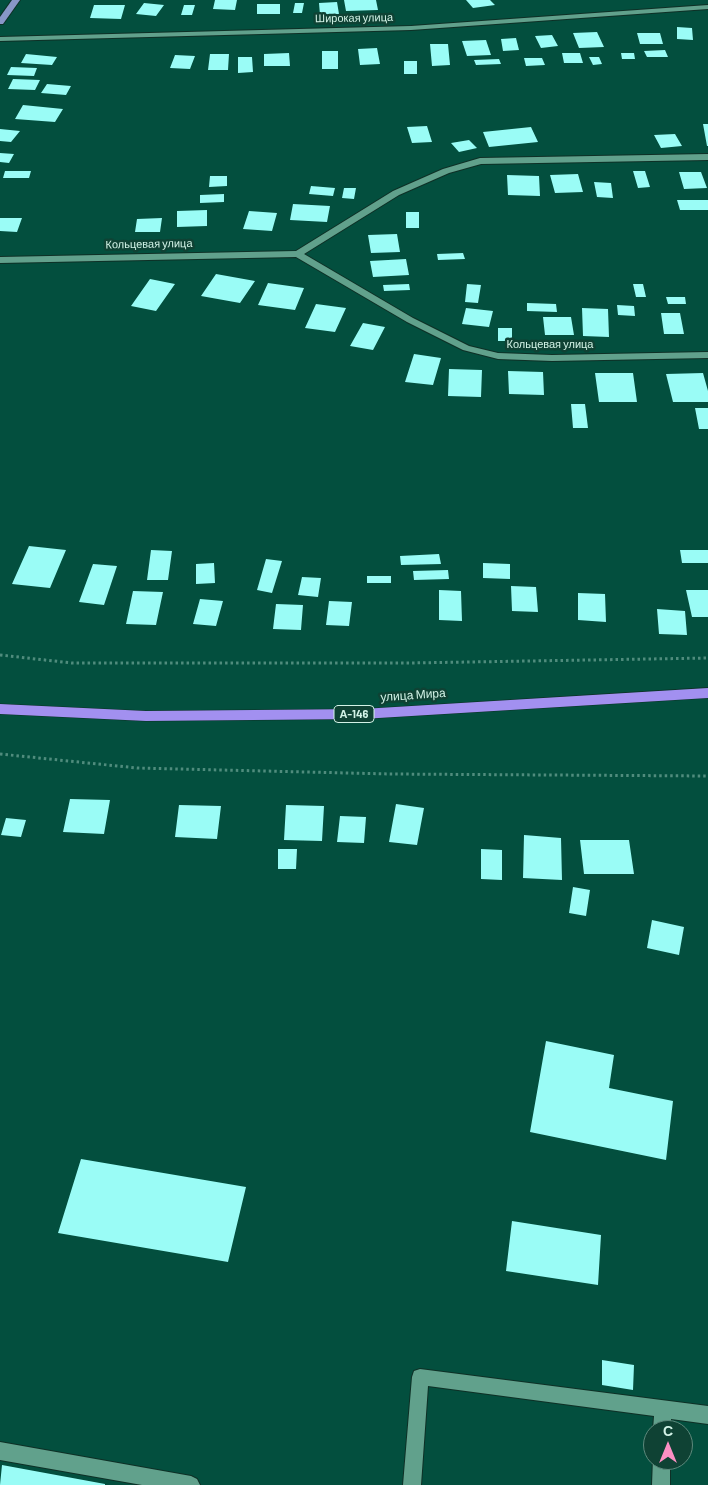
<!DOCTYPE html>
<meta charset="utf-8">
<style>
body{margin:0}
#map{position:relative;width:708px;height:1485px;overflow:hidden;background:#034f3e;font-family:Barlow,sans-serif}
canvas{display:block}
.north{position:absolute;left:643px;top:1420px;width:50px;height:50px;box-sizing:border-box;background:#0f4234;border:1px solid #5d897c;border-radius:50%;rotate:0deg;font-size:14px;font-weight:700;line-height:20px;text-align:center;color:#d3f3e7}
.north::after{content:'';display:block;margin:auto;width:18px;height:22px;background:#fc8fc3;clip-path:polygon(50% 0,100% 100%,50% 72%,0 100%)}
</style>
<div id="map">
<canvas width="708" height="1485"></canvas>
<div class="north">С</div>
</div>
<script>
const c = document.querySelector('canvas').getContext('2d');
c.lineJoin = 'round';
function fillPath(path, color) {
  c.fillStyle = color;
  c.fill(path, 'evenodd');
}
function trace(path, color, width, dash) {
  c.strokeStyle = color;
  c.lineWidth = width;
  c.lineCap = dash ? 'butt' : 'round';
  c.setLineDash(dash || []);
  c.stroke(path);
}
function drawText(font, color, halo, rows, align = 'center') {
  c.font = font + ' Barlow,sans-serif';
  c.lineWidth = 5;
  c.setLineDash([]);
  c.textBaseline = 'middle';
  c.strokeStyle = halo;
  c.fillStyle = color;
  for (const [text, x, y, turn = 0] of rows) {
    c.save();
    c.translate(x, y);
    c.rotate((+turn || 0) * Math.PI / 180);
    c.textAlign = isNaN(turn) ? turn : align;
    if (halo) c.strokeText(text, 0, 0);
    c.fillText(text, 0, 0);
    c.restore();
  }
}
fillPath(new Path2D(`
 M215,0H237L235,10L213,9Z
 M344,0H376L378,10L346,11Z
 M466,0H490L495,5L473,8Z
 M337,2L339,14L320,15L319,3Z
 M144,3L164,5L156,16L136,14Z
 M295,3H304L302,13H293Z
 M257,4H280V14H257Z
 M94,5H125L121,19L90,18Z
 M184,5H195L192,15H181Z
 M677,27L692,28L693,40L677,39Z
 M597,32L604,47L579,48L573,33Z
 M637,33H660L663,44H640Z
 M552,35L558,46L541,48L535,36Z
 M516,38L519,50L503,51L501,39Z
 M486,40L491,55L467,56L462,41Z
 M430,44H448L450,65L432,66Z
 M377,48L380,64L360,65L358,49Z
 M665,50L668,57H647L644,51Z
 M322,51H338V69H322Z
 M289,53L290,66H264V54Z
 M562,53H580L583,63H564Z
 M621,53H634L635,59H622Z
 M26,54L57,57L52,65L21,63Z
 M210,54H229L228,70H208Z
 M175,55L195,56L190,69L170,68Z
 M238,57H252L253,72L238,73Z
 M589,57H599L602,64L593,65Z
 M524,58H542L545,65L526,66Z
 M499,59L501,64L476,65L474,60Z
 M404,61H417V74H404Z
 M11,67L37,68L34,76L7,75Z
 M13,79L40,80L35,90L8,89Z
 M47,84L71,86L66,95L41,93Z
 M23,105L63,109L55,122L15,119Z
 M703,124H708V146H707Z
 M427,126L432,142L412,143L407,127Z
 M531,127L538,142L489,147L483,132Z
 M0,129L20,131L11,142L0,141Z
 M675,134L682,146L661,148L654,135Z
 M469,140L477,148L459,152L451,143Z
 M0,153L14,154L9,163L0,162Z
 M5,171H31L29,178H3Z
 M633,171H645L650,187L638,188Z
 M679,172H701L707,188L684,189Z
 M578,174L583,192L555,193L550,175Z
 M507,175L539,176L540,196L508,195Z
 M210,176H227V186L209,187Z
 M594,182L611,183L613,198L597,197Z
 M311,186L335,188L333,196L309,194Z
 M344,188H356L354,199L342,198Z
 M224,194V202L200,203V195Z
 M677,200H708V210H680Z
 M293,204L330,206L327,222L290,220Z
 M207,210V226L177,227V211Z
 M249,211L277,213L272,231L243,229Z
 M406,212H419V228H406Z
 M0,218H22L17,232L0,231Z
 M162,218L160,232H135L137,219Z
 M397,234L400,252L371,253L368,235Z
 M463,253L465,259L438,260L437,254Z
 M406,259L409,275L373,277L370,261Z
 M216,274L255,281L240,303L201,296Z
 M150,279L175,284L156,311L131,306Z
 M268,283L304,288L295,310L258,305Z
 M409,284L410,290L384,291L383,285Z
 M467,284L481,285L478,303L465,302Z
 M633,284H643L646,297H636Z
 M666,297H685L686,304H668Z
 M527,303L556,304L557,312L527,311Z
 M316,304L346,308L335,332L305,328Z
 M617,305L634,306L635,316L618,315Z
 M466,308L493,311L489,327L462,324Z
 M582,308L608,309L609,337L583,336Z
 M661,313H680L684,334H664Z
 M543,317H571L574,335H545Z
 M363,323L385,327L373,350L350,346Z
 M498,328H512V341H498Z
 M414,354L441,358L433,385L405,382Z
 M449,369L482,370L481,397L448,396Z
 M508,371L543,372L544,395L509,394Z
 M595,373H633L637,402H599Z
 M703,373L708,391V402H673L666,374Z
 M571,404H585L588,428H573Z
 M695,408H708V429H699Z
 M29,546L66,550L50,588L12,584Z
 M151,550L172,551L168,580H147Z
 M680,550H708V563H682Z
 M439,554L441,564L401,565L400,556Z
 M266,559L282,561L272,593L257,590Z
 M214,563L215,583L196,584V564Z
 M483,563L510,564V579L483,578Z
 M93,564L117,566L104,605L79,602Z
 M448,570L449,579L414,580L413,571Z
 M367,576H391V583H367Z
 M302,577L321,578L318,597L298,595Z
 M511,586L536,587L538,612L512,611Z
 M439,590L461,591L462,621L439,620Z
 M686,590H708V617H692Z
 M133,591L163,592L156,625L126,624Z
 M578,593L605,594L606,622L578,620Z
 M200,599L223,601L216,626L193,624Z
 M329,601L352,602L349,626L326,625Z
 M276,604L303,605L301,630L273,629Z
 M657,609L685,611L687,635L659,634Z
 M70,799L110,800L104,834L63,832Z
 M396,804L424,808L417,845L389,842Z
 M179,805L221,806L217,839L175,837Z
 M286,805L324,806L322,841L284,840Z
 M340,816L366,817L364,843L337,842Z
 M6,818L26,820L21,837L1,835Z
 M524,835L561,838L562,880L523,878Z
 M580,840H629L634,874H584Z
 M278,849H297L296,869H278Z
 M481,849L502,850V880L481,879Z
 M573,887L590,890L586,916L569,913Z
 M652,920L684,927L679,955L647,948Z
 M546,1041L614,1055L609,1088L673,1101L666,1160L530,1132Z
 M81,1159L246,1187L228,1262L58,1233Z
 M512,1221L601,1235L598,1285L506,1271Z
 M602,1360L634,1365L633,1390L602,1385Z
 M2,1465L105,1484V1485H0Z`), '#9afcf6');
const minor = new Path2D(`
 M708,5V9L411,30L0,41V37L411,26Z
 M708,154V160L481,164L449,173L399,195L304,254L413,318L469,346L498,353L552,355L708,352V358L552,361L498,359L463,350L407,322L296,257L0,263V257L296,251L393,191L443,169L480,158Z
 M420,1369L708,1406V1424L671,1419V1430H653L654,1416L428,1386L421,1485H403L412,1377L414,1371Z
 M0,1442L191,1476L197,1479L200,1485H142L0,1460Z
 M653,1458V1460H670V1485H652Z`);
const major = new Path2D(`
 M12,0H20L3,24H0V17Z`);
const highway = new Path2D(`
 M708,688V698L362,719L146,721L0,714V704L146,711L362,709Z`);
trace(minor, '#0e3026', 2);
trace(major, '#0e3026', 2);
trace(highway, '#0e3026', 1);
trace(new Path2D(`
 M0,655L72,663H410L708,658
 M0,754L137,768L390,774L708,776`), '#508c7d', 3, [2.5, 3]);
fillPath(minor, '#61a18c');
fillPath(major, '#8897c8');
fillPath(highway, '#a290f0');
drawText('11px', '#d3f3e7', '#0f4234', [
 ["Широкая улица",354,18,-1],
 ["Кольцевая улица",149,244,-1],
 ["Кольцевая улица",550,344]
]);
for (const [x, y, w] of [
 [354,714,40]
]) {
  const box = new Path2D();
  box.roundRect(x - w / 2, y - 8.5, w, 17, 4);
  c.fillStyle = '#0f4234';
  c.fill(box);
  trace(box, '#d3f3e7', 1);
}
drawText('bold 11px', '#d3f3e7', null, [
 ["А-146",354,714]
]);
drawText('12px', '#d3f3e7', '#0f4234', [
 ["улица Мира",413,695,-4]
]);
</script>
